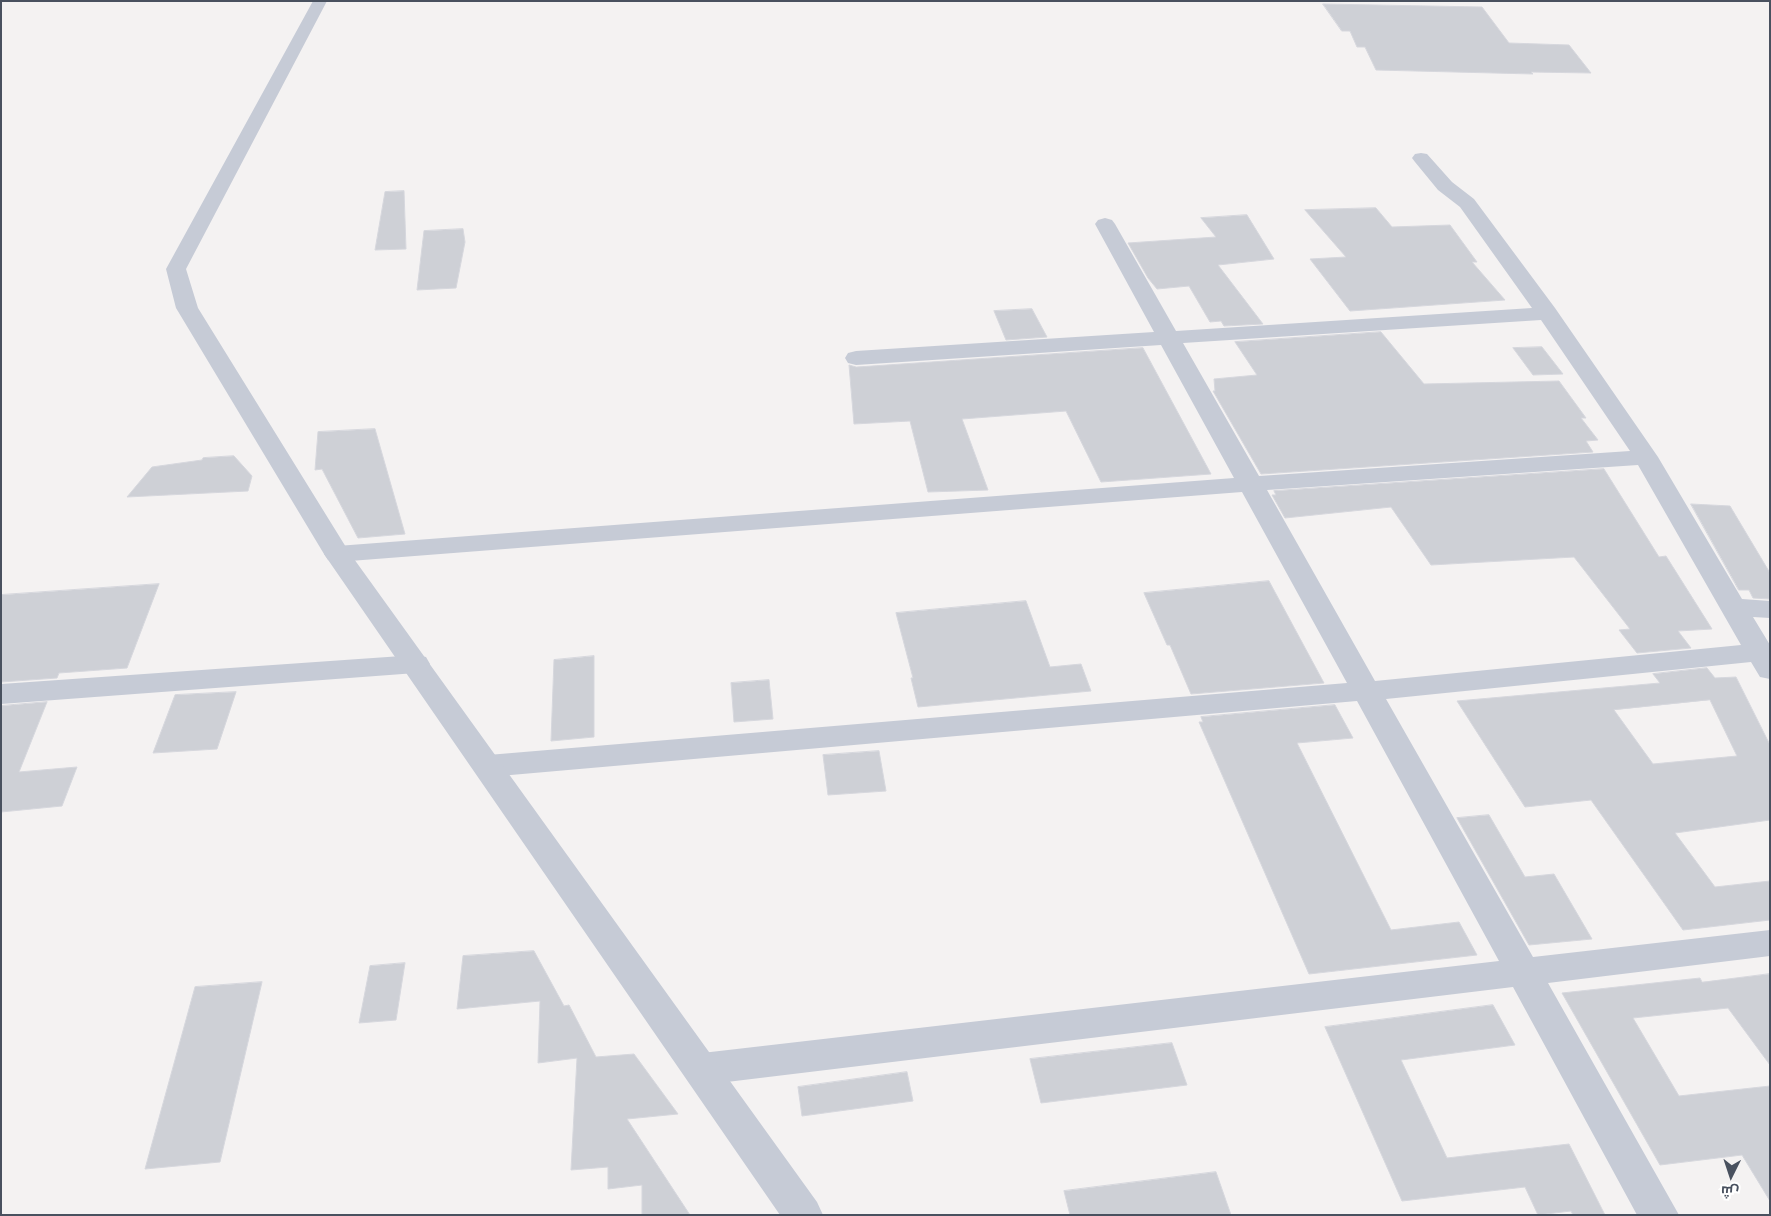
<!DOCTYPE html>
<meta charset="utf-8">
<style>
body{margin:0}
#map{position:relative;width:1771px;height:1216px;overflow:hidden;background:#f4f2f2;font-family:"Varela Round",Cairo,sans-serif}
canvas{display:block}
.frame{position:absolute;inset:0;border:2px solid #49515f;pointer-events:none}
.north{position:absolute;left:1706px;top:1151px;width:50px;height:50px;-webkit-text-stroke:4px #fff;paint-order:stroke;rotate:184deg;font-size:14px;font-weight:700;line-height:20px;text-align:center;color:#49515f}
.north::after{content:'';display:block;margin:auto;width:18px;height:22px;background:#49515f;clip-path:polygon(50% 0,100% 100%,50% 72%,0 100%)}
</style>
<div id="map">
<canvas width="1771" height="1216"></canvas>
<div class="frame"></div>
<div class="north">ش</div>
</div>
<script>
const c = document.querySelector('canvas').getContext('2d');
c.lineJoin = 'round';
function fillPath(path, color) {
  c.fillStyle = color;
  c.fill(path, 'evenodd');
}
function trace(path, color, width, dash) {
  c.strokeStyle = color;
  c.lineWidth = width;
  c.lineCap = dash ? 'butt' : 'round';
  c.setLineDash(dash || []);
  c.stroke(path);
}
const building = new Path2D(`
 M1323,4L1482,7L1509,43L1569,45L1591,73L1531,72L1533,74L1376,70L1365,47H1357L1350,31H1342Z
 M404,191L406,249L375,250L385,192Z
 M1376,208L1392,227L1450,225L1477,262H1472L1505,300L1350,311L1310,259L1346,257L1305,210Z
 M1247,215L1274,259L1218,265L1263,324L1224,326L1221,321L1210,322L1189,286L1157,289L1148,278L1128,243L1216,237L1201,218Z
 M463,229L465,242L456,288L417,290L424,231Z
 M1032,309L1047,337L1006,340L994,311Z
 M1381,332L1424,384L1559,381L1586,418H1581L1598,440L1586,441L1593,452L1261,474L1213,391H1215L1214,379L1257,375L1235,342Z
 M1542,347L1563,374L1533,375L1513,348Z
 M1143,348L1211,474L1101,482L1066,411L962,419L988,490L928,492L910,421L854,424L849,365L856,367Z
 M375,429L405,534L358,538L322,469L315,470L318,432Z
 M234,456L252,476L248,491L127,497L152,467L202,460L203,458Z
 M1604,469L1659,557L1666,556L1712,629L1678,631L1691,648L1637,653L1619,630L1630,629L1574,557L1431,565L1391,507L1285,518L1272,495H1276L1274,491Z
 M1691,504L1730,506L1770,573V599L1753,598L1749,590H1739Z
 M1269,581L1324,683L1191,694L1170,645H1167L1144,593Z
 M159,584L127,668L59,673L57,678L1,682V595Z
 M1026,601L1050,667L1081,664L1091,691L918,707L911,678H913L896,613Z
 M594,656V737L551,741L554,660Z
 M1707,668L1715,678L1736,677L1770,745V820L1675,833L1715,887L1770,881V920L1683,930L1591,800L1525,807L1457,701L1660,683L1653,674ZM1710,700L1737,756L1653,764L1614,710Z
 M769,680L773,719L734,722L731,683Z
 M236,692L217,749L153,753L175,695Z
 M47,702L19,772L77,767L62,806L1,812V706Z
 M1335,705L1353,738L1297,743L1391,930L1459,922L1477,955L1309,974L1199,722H1203L1201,717Z
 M879,751L886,791L828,795L823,755Z
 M1489,815L1525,877L1554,874L1592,939L1529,945L1457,818Z
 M534,951L564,1006L569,1005L596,1057L634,1054L678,1114L627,1119L690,1215H642V1185L608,1189V1167L571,1170L577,1058L538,1063L540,1001L457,1009L463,956Z
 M405,963L396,1020L359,1023L370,966Z
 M1770,974V1065L1728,1008L1633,1018L1679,1096L1770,1086V1201L1742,1155L1660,1165L1562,993L1700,978L1702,982Z
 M262,982L220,1162L145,1169L195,987Z
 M1493,1005L1515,1045L1401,1060L1447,1158L1569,1144L1605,1215H1573L1571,1211L1538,1215L1525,1187L1402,1201L1325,1027Z
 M1172,1043L1187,1085L1041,1103L1030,1059Z
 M907,1072L913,1101L802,1116L798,1087Z
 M1216,1172L1231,1215H1070L1064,1191Z`);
fillPath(building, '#ced0d6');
trace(building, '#d6d7dd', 1);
fillPath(new Path2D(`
 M1421,153L1427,154L1452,182L1474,199L1555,308L1658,457L1742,599L1770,601V618L1753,617L1770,645V679L1760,677L1751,662L1386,699L1533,957L1770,930V956L1548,983L1679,1215H1637L1513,987L702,1085L689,1080L683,1069L689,1058L702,1053L1499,961L1357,701L488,777L477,774L473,766L477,758L488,755L1347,683L1242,492L337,562L328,560L324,554L328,548L337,546L1234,478L1161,345L856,365L848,363L845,358L848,353L856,351L1154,332L1095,224L1098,220L1105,218L1112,220L1115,224L1176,331L1532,308L1460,207L1438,190L1415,162L1412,158L1415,154ZM1541,320L1630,451L1259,476L1183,343ZM1638,465L1741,645L1375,681L1267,490Z
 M416,655L426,657L430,664L426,671L416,673L1,704V684Z`), '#c6cbd6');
fillPath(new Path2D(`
 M313,1H327L186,269L198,308L349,552L817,1202L823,1215H780L324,554L176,308L166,269Z`), '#c6cbd6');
</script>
